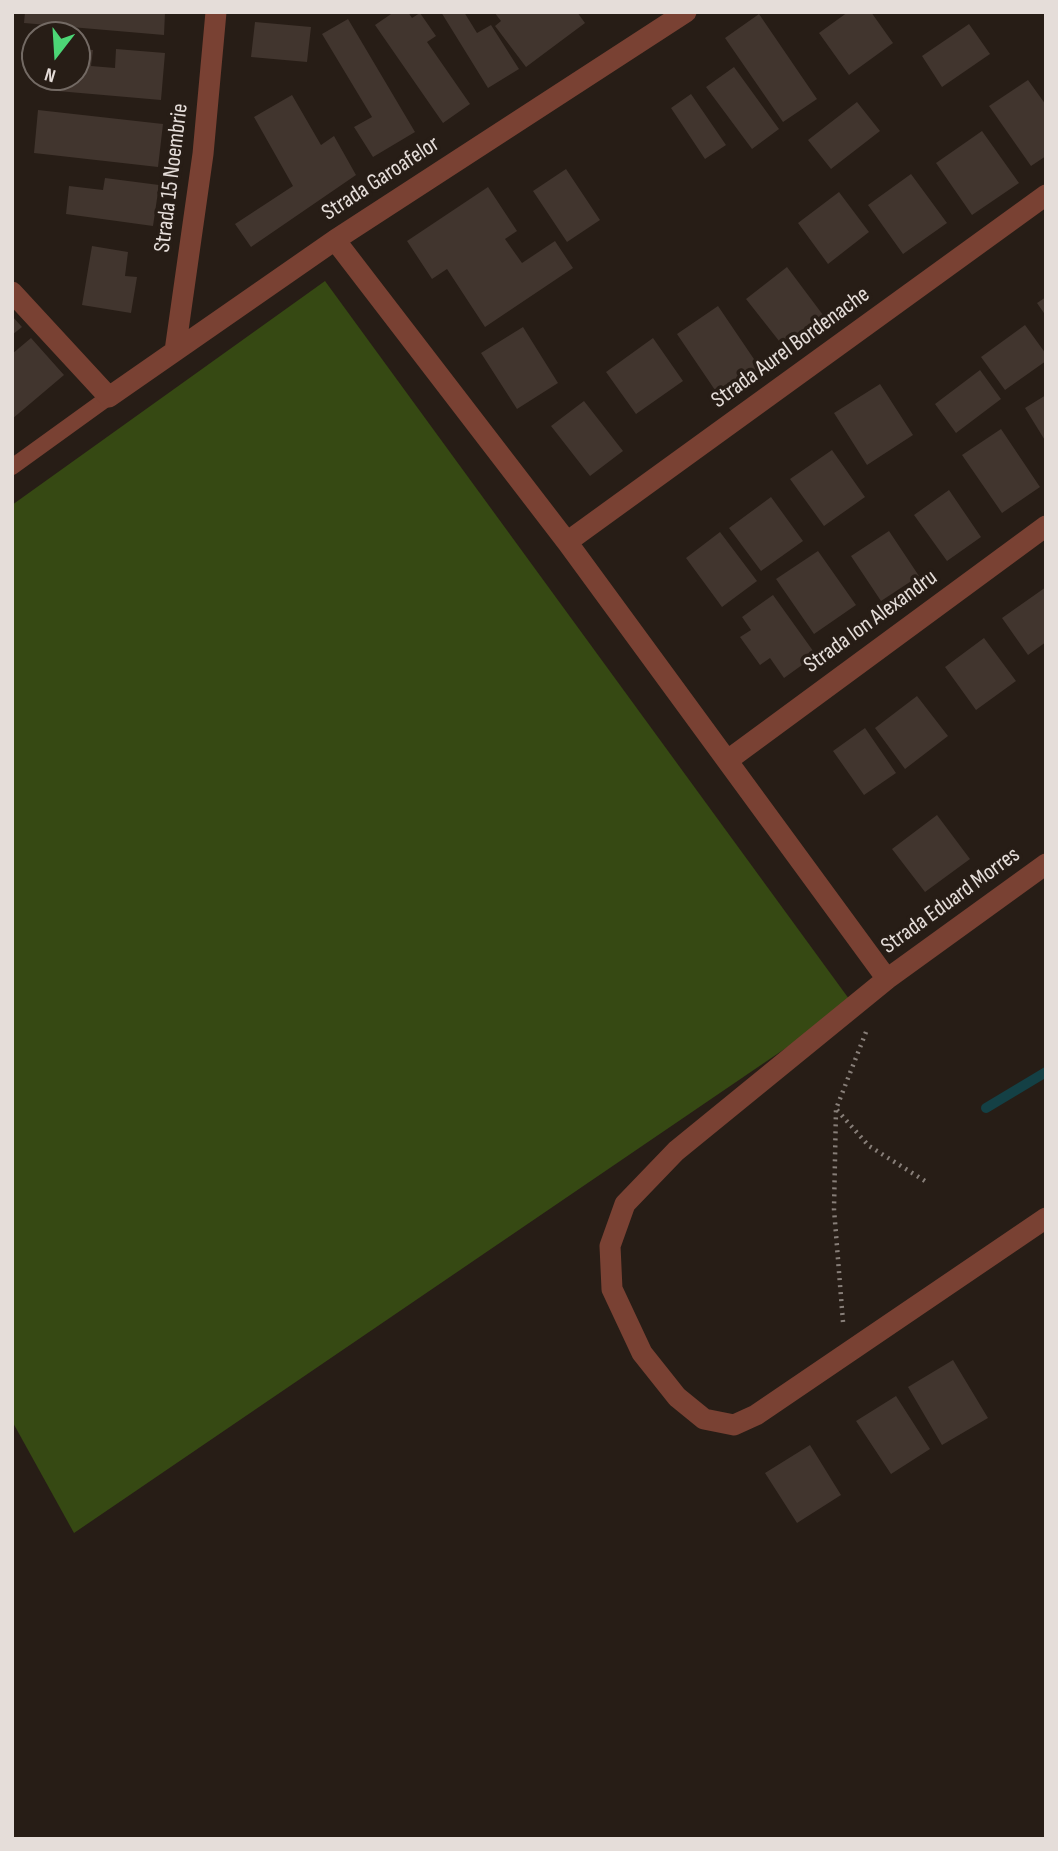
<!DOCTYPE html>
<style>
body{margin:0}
#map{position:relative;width:1058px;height:1851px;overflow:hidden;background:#271d16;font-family:"Sofia Sans Condensed",sans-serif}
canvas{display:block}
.frame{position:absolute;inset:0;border:14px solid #e5ddd9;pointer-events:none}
.north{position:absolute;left:21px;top:21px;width:70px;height:70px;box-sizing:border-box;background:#271d16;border:2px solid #736a64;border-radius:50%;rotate:197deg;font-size:19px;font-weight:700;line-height:28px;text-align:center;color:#e5ddd9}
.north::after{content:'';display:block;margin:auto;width:24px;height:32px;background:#4cd676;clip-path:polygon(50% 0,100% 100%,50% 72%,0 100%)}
</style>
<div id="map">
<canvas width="1058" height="1851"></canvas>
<div class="frame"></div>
<div class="north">N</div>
</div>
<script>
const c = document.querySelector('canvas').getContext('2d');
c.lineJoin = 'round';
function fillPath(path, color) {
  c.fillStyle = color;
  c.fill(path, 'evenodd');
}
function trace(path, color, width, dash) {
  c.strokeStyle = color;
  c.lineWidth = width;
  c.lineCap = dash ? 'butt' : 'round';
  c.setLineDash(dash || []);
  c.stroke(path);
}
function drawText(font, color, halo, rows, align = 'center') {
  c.font = font + ' "Sofia Sans Condensed",sans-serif';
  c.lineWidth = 7;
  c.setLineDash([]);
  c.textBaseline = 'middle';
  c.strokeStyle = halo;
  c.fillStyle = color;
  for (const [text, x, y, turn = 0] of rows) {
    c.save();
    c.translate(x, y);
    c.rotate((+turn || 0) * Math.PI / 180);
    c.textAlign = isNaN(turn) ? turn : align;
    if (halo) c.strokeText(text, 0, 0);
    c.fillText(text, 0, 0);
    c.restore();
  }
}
fillPath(new Path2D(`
 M325,281L852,1003L74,1533L12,1421V505Z`), '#364913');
trace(new Path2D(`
 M986,1108L1046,1072`), '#144045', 10);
fillPath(new Path2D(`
 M25,12H165L164,35L24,23Z
 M394,12H408L412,18L420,13L436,36L427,42L470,104L443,123L375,25Z
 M441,12H464L477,33L491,25L519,69L488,88Z
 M494,12H577L585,23L526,67L495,26L501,21Z
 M848,12H871L893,43L849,75L819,33Z
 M759,14L817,99L783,122L725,38Z
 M348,19L415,132L373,157L354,127L372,117L322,34Z
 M255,22L311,27L307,62L251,57Z
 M969,24L990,54L942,87L922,56Z
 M77,49L93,50L91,66L115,68L116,49L165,53L161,100L46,90L47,77H77Z
 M734,67L779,129L752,149L706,87Z
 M1028,80L1046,105V156L1031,166L989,106Z
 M691,94L726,145L705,159L671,108Z
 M292,95L321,145L334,136L356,175L251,247L235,224L293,186L254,117Z
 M857,102L880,131L831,169L808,140Z
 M38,110L163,124L158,167L34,153Z
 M982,131L1019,183L972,215L936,163Z
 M566,169L600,220L567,242L533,191Z
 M911,174L947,223L903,254L868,205Z
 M105,178L159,185L153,226L66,214L69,186L103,190Z
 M488,187L517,231L505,239L522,263L555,241L573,268L485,327L447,269L432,279L407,241Z
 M839,192L869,232L828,264L798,223Z
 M92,246L128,252L125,276L137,277L131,313L82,305Z
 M787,267L823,315L783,346L746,299Z
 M1046,297V316L1037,303Z
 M718,306L760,368L719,396L677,334Z
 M12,316L22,327L12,335Z
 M1025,325L1046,354V361L1005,390L981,357Z
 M523,327L558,383L517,409L481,353Z
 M31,338L64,375L12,419V354Z
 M653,338L683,381L636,414L606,372Z
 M980,370L1001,399L956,433L935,404Z
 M880,384L913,435L867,465L834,413Z
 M1046,395V442L1025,408Z
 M584,401L623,451L590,476L551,426Z
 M1001,429L1040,487L1002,513L962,455Z
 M832,450L865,497L824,526L790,479Z
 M949,490L981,537L947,561L914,515Z
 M771,497L803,541L761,571L729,528Z
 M889,531L919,576L881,601L851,556Z
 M720,532L757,581L722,607L686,558Z
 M818,551L856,605L814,634L776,579Z
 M1046,587V642L1028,655L1002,618Z
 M773,595L816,655L784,678L770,658L760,665L740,637L751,630L742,617Z
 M984,638L1016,681L976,710L945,667Z
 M917,696L948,736L905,769L875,728Z
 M865,728L896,773L864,795L833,751Z
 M937,815L970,859L925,892L892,849Z
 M953,1360L988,1418L942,1445L908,1387Z
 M896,1396L930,1449L891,1474L856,1421Z
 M810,1445L841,1495L797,1523L765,1473Z`), '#41352e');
trace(new Path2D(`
 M837,1110L869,1146L925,1181
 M843,1322L834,1209L836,1109L866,1032`), '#887f79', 4.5, [2, 5]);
trace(new Path2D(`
 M12,467L109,397`), '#794133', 16);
trace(new Path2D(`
 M335,240L567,542L887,979
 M12,292L109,397L335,240L686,12
 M175,351L203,154L216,12
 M567,542L1046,195
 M728,760L1046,526
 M1046,864L887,979L676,1151L625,1204L610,1246L612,1289L642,1353L677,1397L704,1419L734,1425L756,1415L1046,1218`), '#794133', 21);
drawText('23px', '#e5ddd9', '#271d16', [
 ["Strada 15 Noembrie",172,178,-83],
 ["Strada Garoafelor",381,179,-33],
 ["Strada Aurel Bordenache",791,348,-36],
 ["Strada Ion Alexandru",871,622,-36],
 ["Strada Eduard Morres",951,901,-36]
]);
</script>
